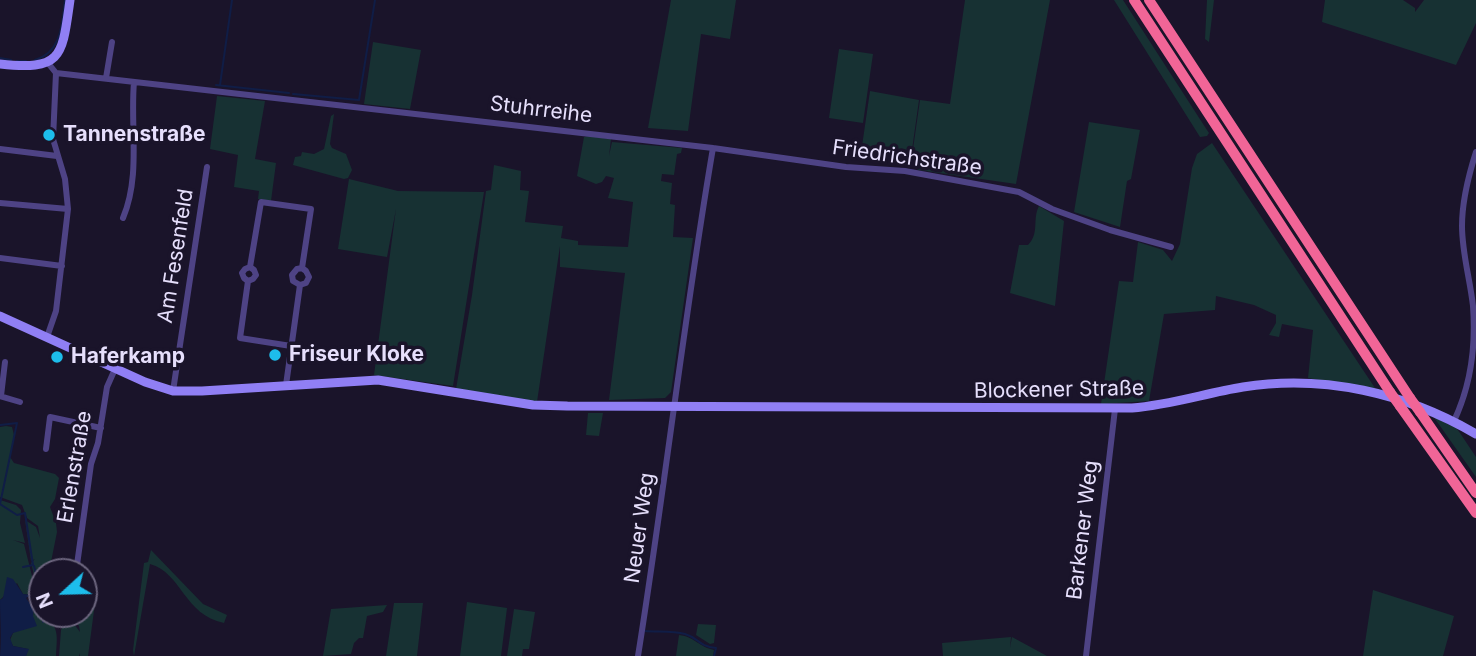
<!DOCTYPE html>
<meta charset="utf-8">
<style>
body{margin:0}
#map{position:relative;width:1476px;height:656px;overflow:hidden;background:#1a142a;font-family:Inter,sans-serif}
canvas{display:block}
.north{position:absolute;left:28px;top:558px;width:70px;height:70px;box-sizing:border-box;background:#1a142a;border:2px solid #6c657e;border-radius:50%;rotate:248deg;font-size:19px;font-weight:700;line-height:28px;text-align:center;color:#e6dffc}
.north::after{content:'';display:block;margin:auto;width:24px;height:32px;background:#1dbdeb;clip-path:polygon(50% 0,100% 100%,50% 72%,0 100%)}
</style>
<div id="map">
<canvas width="1476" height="656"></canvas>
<div class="north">N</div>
</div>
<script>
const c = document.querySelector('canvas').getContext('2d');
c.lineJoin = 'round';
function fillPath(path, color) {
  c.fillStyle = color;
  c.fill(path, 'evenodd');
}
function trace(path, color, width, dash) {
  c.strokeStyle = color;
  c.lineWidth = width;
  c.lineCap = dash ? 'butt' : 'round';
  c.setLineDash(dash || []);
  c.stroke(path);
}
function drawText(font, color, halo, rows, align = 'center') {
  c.font = font + ' Inter,sans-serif';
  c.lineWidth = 7;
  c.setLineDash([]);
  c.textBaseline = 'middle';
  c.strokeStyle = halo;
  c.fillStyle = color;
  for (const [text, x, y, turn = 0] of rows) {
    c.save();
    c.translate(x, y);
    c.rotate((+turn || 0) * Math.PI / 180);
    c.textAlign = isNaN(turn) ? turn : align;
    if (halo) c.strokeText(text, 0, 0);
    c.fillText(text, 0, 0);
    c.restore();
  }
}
fillPath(new Path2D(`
 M671,0H736L730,39L701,34L688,131L648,128Z
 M965,0H1050L1016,184L919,170L913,167L911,163L920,100L950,104Z
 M1114,0H1123L1205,127L1209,133L1207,136L1200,137Z
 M1207,0H1214L1209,42L1205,39Z
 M1325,0H1403L1415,8V12L1424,0H1476V23L1456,65L1322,22Z
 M373,42L421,50L410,109L364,104Z
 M839,49L873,54L863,123L829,118Z
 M870,91L919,100L910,164L860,160Z
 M217,96L265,101L255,159L276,163L271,201L258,199L259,191L234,187L238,155L210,149Z
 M334,114L330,144L332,148L346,154L352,170L348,178L344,179L293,165L295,157L301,156L302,152L314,154L324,149L331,116Z
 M1089,122L1140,130L1131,179L1127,181L1120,227L1074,212Z
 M589,136L611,139L609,156L612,142L682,148L681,153L677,154L674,175L662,174L661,181L672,183L670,204L675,205L673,237L693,238L671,392L665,398L609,400L625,273L560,267V246L537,402L456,389L472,295L486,191L491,190L494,165L521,171L520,190L529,191L525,222L563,226L561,238L578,241V245L628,247L633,202L608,198L614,178L606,176L602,182L596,184L577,176L584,137Z
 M1212,143L1377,391L1308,378L1313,330L1282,324L1279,337L1269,335L1276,323V315L1254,305L1216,296L1215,310L1164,314L1149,401L1101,404L1119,281L1133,282L1138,242L1163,250L1172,261L1180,244L1192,168L1197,154Z
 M349,179L398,191L484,192L453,386L374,375L396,209L387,257L338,249Z
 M1039,206L1064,221L1055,306L1010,293L1019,245H1028C1040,233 1032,219 1039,206Z
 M588,413H603L599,436L586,435Z
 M1433,416L1457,429L1460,433L1476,457V477Z
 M6,426L12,427L14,435L10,457L14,463L55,474L59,478L55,499L50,507L56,523L57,532L49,572H42V606L31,563L35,559L31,561L25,520L36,527L40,538L38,526L27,518L22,505L0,497V427Z
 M0,500L16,505L21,510L20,523L25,543L13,540L24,544L36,592L32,595L23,594L17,583L0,600Z
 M151,550L203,604L227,615L224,623C184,615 182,573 150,564L134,656L133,650L144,563L148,562Z
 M84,577L91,579L97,588L88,656H80V653L79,656H59L61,630L66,617L68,616L80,632L79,626L70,614H84V607L90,605V586L84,583Z
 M1373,590L1454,616L1443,656H1363Z
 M38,598L42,614C60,627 57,635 56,656H26L28,649L13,646L10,640L13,633L33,616L35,600Z
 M467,602L507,608L501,656H460Z
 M394,603H423L417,656H386Z
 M387,605L383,612L367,616L363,638H359L354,643L351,654L323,656L331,609Z
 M514,609L535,612L529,649H523L522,656H507Z
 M698,624L716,625L714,643L710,644L696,635Z
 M679,635C695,637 699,647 714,650L713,656H676Z
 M1011,637L1010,648L1012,637L1047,656H943L942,643Z`), '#173133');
fillPath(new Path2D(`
 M7,577L13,579L23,594L31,595L26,598L30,604L34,602L33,616L37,626L13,633L10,638L13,646L29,649L26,656H0C2,637 0,619 0,600L3,598Z`), '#101d46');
trace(new Path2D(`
 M0,58L11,60
 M35,60C62,52 62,24 65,0
 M17,61H26
 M216,85L289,93
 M220,85L232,0
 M293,94L359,100L375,0
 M0,425L17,423L0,504L17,515L25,513L33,565L23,567
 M34,566L42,596
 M43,622L45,614
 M645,631C658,632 673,631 685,634C699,638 698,646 716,648L714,656`), '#101d46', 2);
trace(new Path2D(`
 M56,73L713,148L846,167L905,171L1019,192L1052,209L1110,230L1171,247
 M106,78L112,42
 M0,149L57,156
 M0,203L68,209
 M123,218C141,175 130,127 134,82
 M0,258L62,266
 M248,281L253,279L256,275L254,270L250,267
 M300,285L293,281L292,275L297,269L302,268
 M47,337L56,311L68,209L65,179L53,139L56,73L48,63
 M286,385L300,285L306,283L309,277L306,271L302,268L311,209L261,202L250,267L245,269L242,273L244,278L248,281L240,338L291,346
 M173,391L207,167
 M0,396L20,402
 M1,396L5,362
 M1454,421C1471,385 1476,346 1473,306C1470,279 1462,253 1462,226C1462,201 1468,177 1476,152
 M46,449L50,417L101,428
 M76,572L91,464L98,443L107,387L115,369
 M638,656C665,487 684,317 713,148
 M1086,656L1115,409`), '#4e4385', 6);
trace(new Path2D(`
 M0,64C63,71 62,56 70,0
 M0,316L145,382L173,391H202L378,380L533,405L567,406
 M564,406L1132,408C1170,405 1206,393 1243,387C1323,374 1406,393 1476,434`), '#907ff4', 9);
trace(new Path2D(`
 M1134,0L1390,392
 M1149,0L1410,398
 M1400,406L1476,513
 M1420,412L1476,493`), '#f16597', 10);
trace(new Path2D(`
 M1390,392L1400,406
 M1410,398L1420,412`), '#f16597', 10);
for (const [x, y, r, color] of [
 [49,135,7,"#1dbdeb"],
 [275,355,7,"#1dbdeb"],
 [57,357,7,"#1dbdeb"]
]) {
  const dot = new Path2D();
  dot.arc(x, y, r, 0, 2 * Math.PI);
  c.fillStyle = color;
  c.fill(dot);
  trace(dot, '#1a142a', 2.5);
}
drawText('21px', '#e6dffc', '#1a142a', [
 ["Stuhrreihe",541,110,7],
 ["Friedrichstraße",907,158,8],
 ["Am Fesenfeld",176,256,-81],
 ["Blockener Straße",1059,390,-1],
 ["Erlenstraße",75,467,-80],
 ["Neuer Weg",640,528,-82],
 ["Barkener Weg",1083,530,-83]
]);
drawText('bold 21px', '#e6dffc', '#1a142a', [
 ["Tannenstraße",63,135],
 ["Friseur Kloke",289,355],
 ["Haferkamp",71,357]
], 'left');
</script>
